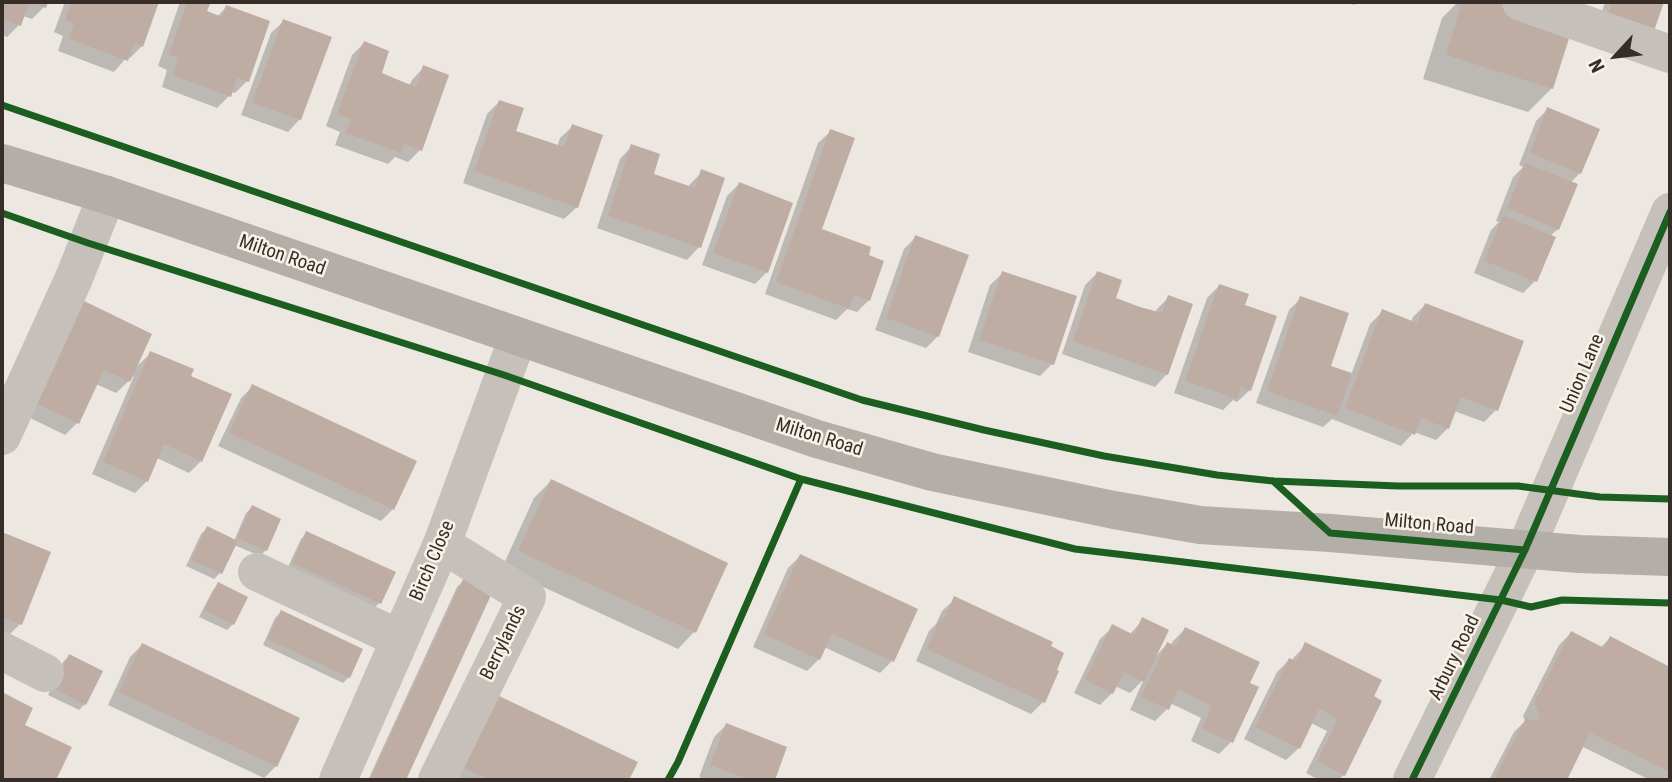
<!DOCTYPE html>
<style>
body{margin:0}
#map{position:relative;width:1672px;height:782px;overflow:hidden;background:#ece7e1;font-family:"Roboto Condensed",sans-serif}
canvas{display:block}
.frame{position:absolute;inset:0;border:4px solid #362d28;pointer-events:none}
.north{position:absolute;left:1581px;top:21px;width:70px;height:70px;-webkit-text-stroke:5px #f9f2e8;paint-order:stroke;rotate:243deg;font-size:19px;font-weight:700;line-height:28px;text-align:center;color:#362d28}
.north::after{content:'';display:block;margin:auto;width:24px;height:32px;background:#362d28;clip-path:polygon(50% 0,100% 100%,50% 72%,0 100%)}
</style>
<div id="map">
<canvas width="1672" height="782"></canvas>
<div class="frame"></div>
<div class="north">N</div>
</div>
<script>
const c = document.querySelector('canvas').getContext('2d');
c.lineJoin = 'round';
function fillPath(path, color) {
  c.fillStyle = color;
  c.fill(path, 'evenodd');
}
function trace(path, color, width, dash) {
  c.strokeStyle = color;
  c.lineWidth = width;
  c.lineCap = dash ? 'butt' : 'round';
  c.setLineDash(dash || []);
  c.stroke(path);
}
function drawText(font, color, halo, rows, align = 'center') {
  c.font = font + ' "Roboto Condensed",sans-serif';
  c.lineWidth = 5;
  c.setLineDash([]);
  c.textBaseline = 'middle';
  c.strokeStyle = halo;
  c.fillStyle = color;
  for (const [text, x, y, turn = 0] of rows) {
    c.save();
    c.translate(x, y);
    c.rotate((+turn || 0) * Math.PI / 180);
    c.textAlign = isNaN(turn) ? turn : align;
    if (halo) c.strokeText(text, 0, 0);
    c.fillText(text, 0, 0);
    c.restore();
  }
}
fillPath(new Path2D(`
 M2,2H46L44,7L32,19L23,16L19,25L7,37L2,35Z
 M65,2H157L142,46L130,58L127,57L114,72L58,51L63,36L54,32Z
 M180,2H209L205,12L217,17L226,7L247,81L235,93L231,92L229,96L217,108L162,87L167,70L158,66Z
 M1458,2H1490L1570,27L1552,88L1528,112L1423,79L1442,18Z
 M1605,2H1662L1653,30L1597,27Z
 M284,21L300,119L288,132L241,115L271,33Z
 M364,43L380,74L409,86L412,80L424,67L420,150L408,162L395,157L388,164L335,145L340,132L326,126L352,55Z
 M499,102L514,132L557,147L560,138L573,126L577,207L564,219L463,183L487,114Z
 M1548,109L1580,173L1570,183L1558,229L1550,236L1535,281L1523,293L1474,273L1491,230L1499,222L1496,221L1513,177L1523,167L1519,165L1536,121Z
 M831,131L820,230L869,300L857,312L847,309L836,320L765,294L818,143Z
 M632,146L651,175L688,188L690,184L702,172L723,179L699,247L687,260L597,228L620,159Z
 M739,184L767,272L755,284L702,265L727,196Z
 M916,237L938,336L926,348L875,330L904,249Z
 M1003,273L1052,364L1040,376L968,352L990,285Z
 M1097,273L1114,299L1155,313L1157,309L1169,297L1167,374L1155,387L1062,354L1085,285Z
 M1219,286L1243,306L1250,390L1237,402L1233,400L1223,410L1174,393L1207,298Z
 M1301,298L1328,367L1351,375L1370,324L1383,311L1411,322L1413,317L1425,305L1496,410L1484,422L1454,411L1448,428L1436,440L1414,432L1401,446L1332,419L1323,427L1256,403L1289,310Z
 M66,312L134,369L151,353L189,377L201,461L189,473L157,458L147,481L135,493L92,474L134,376L116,393L96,384L77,423L65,435L18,412Z
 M253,386L393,509L381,521L218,446L241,398Z
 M551,481L726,564L694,632L678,649L502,568L534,498Z
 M252,507L279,520L266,550L260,556L234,545L220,573L214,579L186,566L201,534L207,528L234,541L246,513Z
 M307,533L393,573L379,603L373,609L287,569L301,539Z
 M2,534L48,553L20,624L8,636L2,633Z
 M800,556L892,661L880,673L824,647L819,659L807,671L753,647L788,568Z
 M463,581L490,594L404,780H368L457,587Z
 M219,584L246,597L233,624L227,630L199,617L213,590Z
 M955,599L1043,702L1031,714L916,661L929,631L936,624L942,611Z
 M281,612L349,677L343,683L263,645L275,618Z
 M1143,620L1155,657L1167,644L1171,646L1173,641L1185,629L1248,684L1231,742L1219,754L1191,741L1201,718L1170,703L1167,709L1155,721L1130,710L1144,679L1130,693L1115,686L1112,693L1100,705L1074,693L1100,639L1113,627L1129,635Z
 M1571,633L1600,648L1610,638L1670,669V776L1666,780H1650L1581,746L1565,780H1489L1514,732L1525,721L1523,716L1559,645Z
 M142,645L276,766L264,778L108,705L130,657Z
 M1306,645L1380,681L1344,775L1338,780H1319L1306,773L1327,731L1311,723L1299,748L1286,760L1244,739L1277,672L1289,660L1292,661L1294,657Z
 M69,656L85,704L79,710L48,695L63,662Z
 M4,695L23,726L70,748L54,780H2V697Z
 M475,722L636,763L627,780H447Z
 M726,725L785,748L773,780H707L699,777L714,737Z`), '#0003');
fillPath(new Path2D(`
 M2,2H48L46,8L29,2L21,26L2,19Z
 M72,2H159L143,47L134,43L128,61L69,39L74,23L65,20Z
 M187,2H211L207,11L222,17L226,5L270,21L249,82L237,78L231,97L173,75L178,58L169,54Z
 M1462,2H1496L1573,26L1553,89L1446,55Z
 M1612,2H1664L1654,31L1608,14Z
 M283,19L332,37L301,120L252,103Z
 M364,41L389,51L382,73L396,79L416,87L423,65L449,75L422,151L404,144L401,153L346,133L351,119L337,114Z
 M499,100L524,108L516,131L564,147L572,124L603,135L578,208L474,171Z
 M1547,107L1600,129L1581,174L1530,153Z
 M830,129L855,138L822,229L871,247L869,255L884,261L870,301L854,295L849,309L776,282Z
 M631,144L660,154L654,174L695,188L701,169L725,178L701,248L608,216Z
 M1525,163L1578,184L1559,230L1507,208Z
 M739,182L793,203L768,273L713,253Z
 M1503,215L1556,237L1537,282L1484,261Z
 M915,235L969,255L939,337L886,318Z
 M1002,271L1077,296L1054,365L979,340Z
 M1097,271L1122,280L1116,298L1140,307L1162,313L1168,295L1193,304L1168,375L1073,341Z
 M1219,284L1249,294L1245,305L1277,316L1251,391L1241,387L1237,399L1185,381Z
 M1300,296L1349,313L1331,366L1352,373L1337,416L1267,391Z
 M78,298L152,334L130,382L104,370L79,424L29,400Z
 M1425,303L1524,341L1498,411L1461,397L1449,429L1421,418L1415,435L1345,408L1382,309L1417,323Z
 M150,351L194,369L191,376L232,394L202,462L164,444L148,482L103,462Z
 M252,384L417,461L394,510L229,433Z
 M551,479L728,563L696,633L518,551Z
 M252,505L281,519L267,551L237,538Z
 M207,526L238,541L222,574L191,560Z
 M306,531L396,572L381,604L292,563Z
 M2,532L51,552L22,625L2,617Z
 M800,554L918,609L894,662L832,634L820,660L764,634Z
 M463,579L492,593L406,780H372L370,779Z
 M218,582L248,597L234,625L204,610Z
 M954,596L1053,642L1051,646L1064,653L1057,670L1059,671L1045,703L926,649L941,617L944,619Z
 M281,610L363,649L350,678L267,639Z
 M1142,617L1169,630L1144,682L1124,672L1113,694L1085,680L1112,624L1134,635Z
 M1185,627L1260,662L1250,683L1259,687L1233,743L1202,729L1212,706L1178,689L1169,710L1141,697L1167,642L1176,646Z
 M1571,631L1604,648L1610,636L1670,667V772L1590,733L1567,780H1494L1526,718L1536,721L1540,717L1534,703Z
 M1305,642L1382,680L1374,696L1382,701L1345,776L1317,761L1338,719L1319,709L1300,749L1255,727L1289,658L1296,661Z
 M142,643L300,718L277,767L119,692Z
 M69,654L103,671L86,705L53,688Z
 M4,693L33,708L25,725L72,747L56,780H2V697Z
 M499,696L638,762L629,780H490L464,768Z
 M726,723L787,747L775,780H750L710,765Z`), '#bfada3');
trace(new Path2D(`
 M1352,2L1356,3L1358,2`), '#beb8b2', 4.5, [3.5, 3.5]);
trace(new Path2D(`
 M1521,2L1670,54
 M2,436L74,278L107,195
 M257,572L400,639
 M2,651L45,673
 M338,780L442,544L518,337
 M437,780L527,597L442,544
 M1412,780L1525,550L1670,212`), '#c5c0ba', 38);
trace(new Path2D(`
 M2,163L107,195L817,439L932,472L1114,510L1200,525L1330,533L1579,554L1670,557`), '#b4aea9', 38);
trace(new Path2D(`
 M2,105L862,400L984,430L1104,456L1217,475L1273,481L1398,486H1518L1600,497L1670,499
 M2,213L88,243L504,375L801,479L1075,549L1450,594L1501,600L1531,607L1562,600L1670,603
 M1273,481L1330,533L1525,550
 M668,780L678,762L801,479
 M1412,780L1525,550L1670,212`), '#1b5e20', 7);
drawText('19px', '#362d28', '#f9f2e8', [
 ["Milton Road",282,256,19],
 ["Union Lane",1583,374,-67],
 ["Milton Road",819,438,17],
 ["Milton Road",1429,525,5],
 ["Birch Close",433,561,-67],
 ["Berrylands",504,643,-64],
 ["Arbury Road",1455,658,-64]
]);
</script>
